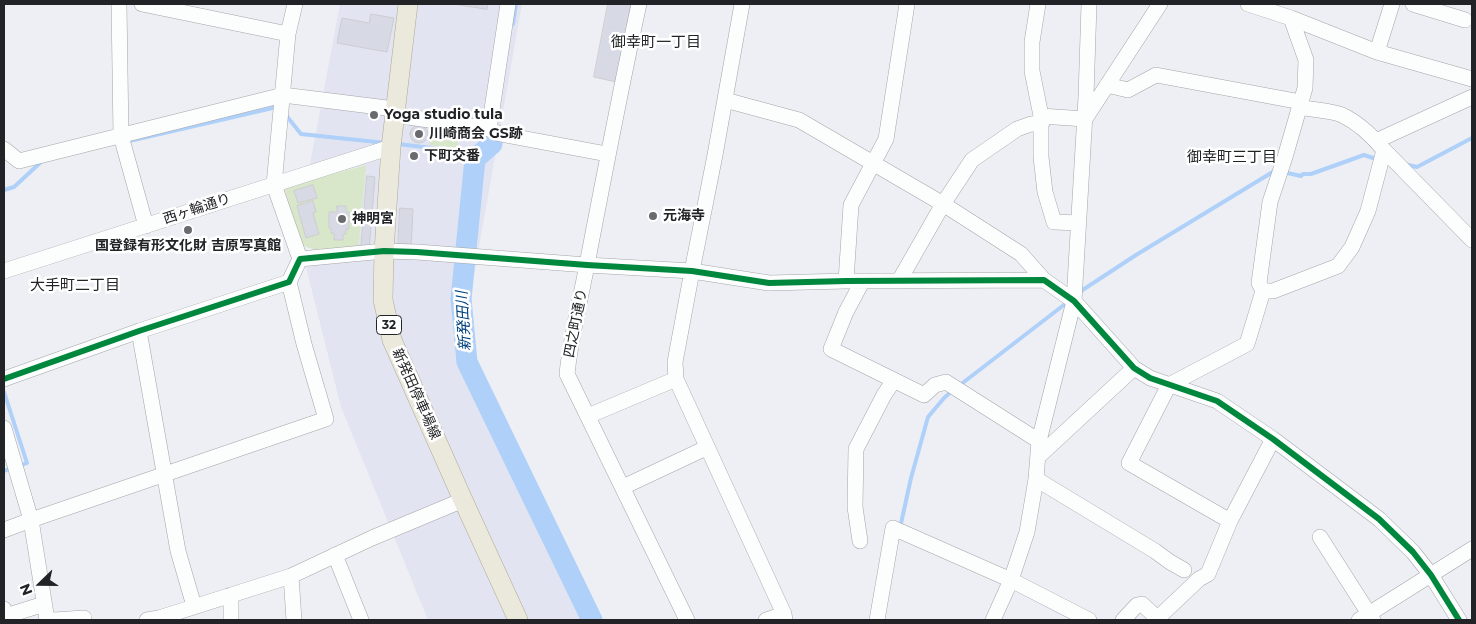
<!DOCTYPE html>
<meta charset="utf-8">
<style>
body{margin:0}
#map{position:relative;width:1476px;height:624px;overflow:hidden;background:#eeeff4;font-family:Montserrat,sans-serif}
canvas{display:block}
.frame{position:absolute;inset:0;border:5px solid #222326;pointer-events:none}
.north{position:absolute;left:15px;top:559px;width:50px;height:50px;-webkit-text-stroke:4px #fff;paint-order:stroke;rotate:248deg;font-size:14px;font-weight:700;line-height:20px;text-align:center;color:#222326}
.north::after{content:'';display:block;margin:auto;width:18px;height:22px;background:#222326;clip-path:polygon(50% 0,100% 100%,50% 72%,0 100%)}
</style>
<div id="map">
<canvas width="1476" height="624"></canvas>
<div class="frame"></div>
<div class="north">N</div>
</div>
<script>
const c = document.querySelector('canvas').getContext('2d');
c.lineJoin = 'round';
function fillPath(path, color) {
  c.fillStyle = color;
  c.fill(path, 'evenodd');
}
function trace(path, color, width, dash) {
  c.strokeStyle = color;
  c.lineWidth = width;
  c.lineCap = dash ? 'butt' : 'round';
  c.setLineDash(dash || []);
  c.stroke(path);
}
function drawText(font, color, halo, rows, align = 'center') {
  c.font = font + ' Montserrat,"Noto Sans JP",sans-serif';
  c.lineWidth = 5;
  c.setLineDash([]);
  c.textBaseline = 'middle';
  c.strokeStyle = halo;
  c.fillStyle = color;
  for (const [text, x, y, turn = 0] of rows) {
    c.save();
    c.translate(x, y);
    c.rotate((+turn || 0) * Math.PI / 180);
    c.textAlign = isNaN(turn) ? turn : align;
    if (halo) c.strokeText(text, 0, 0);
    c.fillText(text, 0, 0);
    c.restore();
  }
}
fillPath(new Path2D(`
 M340,4H522L462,343L588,620H428L341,407L306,267L358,253L365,165L307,180Z`), '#e2e5f1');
fillPath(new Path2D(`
 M431,126L459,130L457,149L429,145Z
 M366,165L358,253L326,254L301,245L284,187Z`), '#d8e6c9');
trace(new Path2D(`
 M513,24L516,4
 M285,114L301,134L386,143
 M125,142L277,107
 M398,144L465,152L475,159
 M492,144L494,134
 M1404,164L1417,167L1472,138
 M1283,172L1301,176L1303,174H1311L1364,155L1373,158L1378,157
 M4,190L14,187L41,162
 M1078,293L1136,255L1276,170
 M960,385L1069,301
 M4,392L27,463L19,466
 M4,471L12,468
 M900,528L911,478L928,417L944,398L952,391`), '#aed0f9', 4);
trace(new Path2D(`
 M492,144L475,159L461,299L467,362L592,620`), '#aed0f9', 21);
const building = new Path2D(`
 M454,4H488L487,9Z
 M608,4H631L616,82L594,77Z
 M371,14L394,18L387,52L337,43L342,18L369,23Z
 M410 134a9 9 0 1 1 18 0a9 9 0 1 1-18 0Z
 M367,176L375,177L369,251L361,250Z
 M313,185L317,198L298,203L294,191Z
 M313,201L316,212L313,213L319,234L306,238L297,206Z
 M337,206H346V212H349V229H346V234H343V240H334V233H331V228H329V212H337Z
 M400,208L413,209L411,250H398Z`);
fillPath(building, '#d7d9e5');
trace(building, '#cdcdd1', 1);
const minor = new Path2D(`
 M119,4L121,136L146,226
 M142,4L288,34
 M295,4L288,34L274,185L300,259
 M639,4C621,87 605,171 589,254C582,294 571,334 567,374L687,620
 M742,4L715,155L692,271L675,362L676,379L784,614L785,620
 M1038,4L1032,42V71L1041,116V157L1045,192L1054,222L1079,223
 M1248,4L1291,18L1377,52L1472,79
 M1413,4L1465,20
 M1377,52L1392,4
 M1107,85L1128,90L1156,75L1301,102
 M725,100L799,120L943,204L1021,254L1044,280
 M1299,107C1312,110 1330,110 1342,115C1359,123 1373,137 1384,150L1472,240
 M395,115L489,129L500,134L607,154
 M1041,116L1085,119L1160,4
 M489,129L508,4
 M1376,141L1472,97
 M4,149L19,161L283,95L395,109
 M4,271L391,147
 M846,281L851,205L886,139L907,4
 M899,281L943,204L972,160L1017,129L1031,124L1042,123
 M862,282L846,312L831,349L924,395L935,385L946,382L1039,441
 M1263,291H1273L1338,266L1352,247L1368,211L1384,150
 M139,331L178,551L194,606
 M4,379L139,331L289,282L300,259L384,251L417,252L587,265L692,271L769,283L846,281L1044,280L1074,301L1134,368L1150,378L1217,401L1273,439L1379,519L1413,552L1431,575L1459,620
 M588,416L676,379
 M4,428L31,520L47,620
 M1273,439L1230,521L1129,463L1169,385L1247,344L1263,291L1259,283L1270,202L1285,157L1305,88L1306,60L1291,18
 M1038,457L1134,368
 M1036,479L1155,551L1170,562L1184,570
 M623,487L706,448
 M4,530L31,520L326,419L304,344L289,282
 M1320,537L1373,620
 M860,541L855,507L856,449L884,395L894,380
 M335,555L361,620
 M291,576L294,620
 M231,595V620
 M4,609L6,616L44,604
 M54,620L84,618V620
 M147,620L159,618L291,576L372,538L463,500
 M766,620L784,614
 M877,620L893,528L1011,580L1089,620
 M993,620L1011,580L1027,532L1036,479L1039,441L1074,301L1086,97L1089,4
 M1123,620L1137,605L1142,604L1156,617L1160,616L1199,579L1208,574L1230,521
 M1359,620L1472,549`);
const major = new Path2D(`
 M408,4L391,147L384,251L383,300L392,340L463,500L518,620`);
trace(minor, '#a4a5a9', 16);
trace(major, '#b0aa96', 20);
trace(minor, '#fcfdfd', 15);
trace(major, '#ebe8dc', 19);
trace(new Path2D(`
 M4,379L139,331L289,282L300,259L384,251L417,252L587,265L692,271L769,283L846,281L1044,280L1074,301L1134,368L1150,378L1217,401L1273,439L1379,519L1413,552L1431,575L1459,620`), '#00873e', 6);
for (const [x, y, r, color] of [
 [374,115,5,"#696a6e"],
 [419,134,5,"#696a6e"],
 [414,156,5,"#696a6e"],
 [653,216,5,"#696a6e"],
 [342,219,5,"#696a6e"],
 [188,230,5,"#696a6e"]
]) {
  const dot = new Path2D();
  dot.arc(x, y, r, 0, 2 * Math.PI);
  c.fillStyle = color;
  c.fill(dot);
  trace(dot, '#fff', 2);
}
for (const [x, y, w] of [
 [389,325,25]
]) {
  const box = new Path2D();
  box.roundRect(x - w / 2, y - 9.5, w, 19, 4);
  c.fillStyle = '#fff';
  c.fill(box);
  trace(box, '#222326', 1);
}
drawText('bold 12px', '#222326', null, [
 ["32",389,325]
]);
drawText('bold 14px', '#222326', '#fff', [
 ["Yoga studio tula",384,115],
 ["川崎商会 GS跡",429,134],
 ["下町交番",424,156],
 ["元海寺",663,216],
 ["神明宮",352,219],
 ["国登録有形文化財 吉原写真館",188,246,"center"]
], 'left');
drawText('14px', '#222326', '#fff', [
 ["西ヶ輪通り",197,209,-18],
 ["四之町通り",576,323,-79],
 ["新発田停車場線",416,394,66]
]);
drawText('15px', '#222326', '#fff', [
 ["御幸町一丁目",656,43],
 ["御幸町三丁目",1232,158],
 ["大手町二丁目",75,286]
]);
drawText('italic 15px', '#014281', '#fff', [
 ["新発田川",464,321,-93]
]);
</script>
